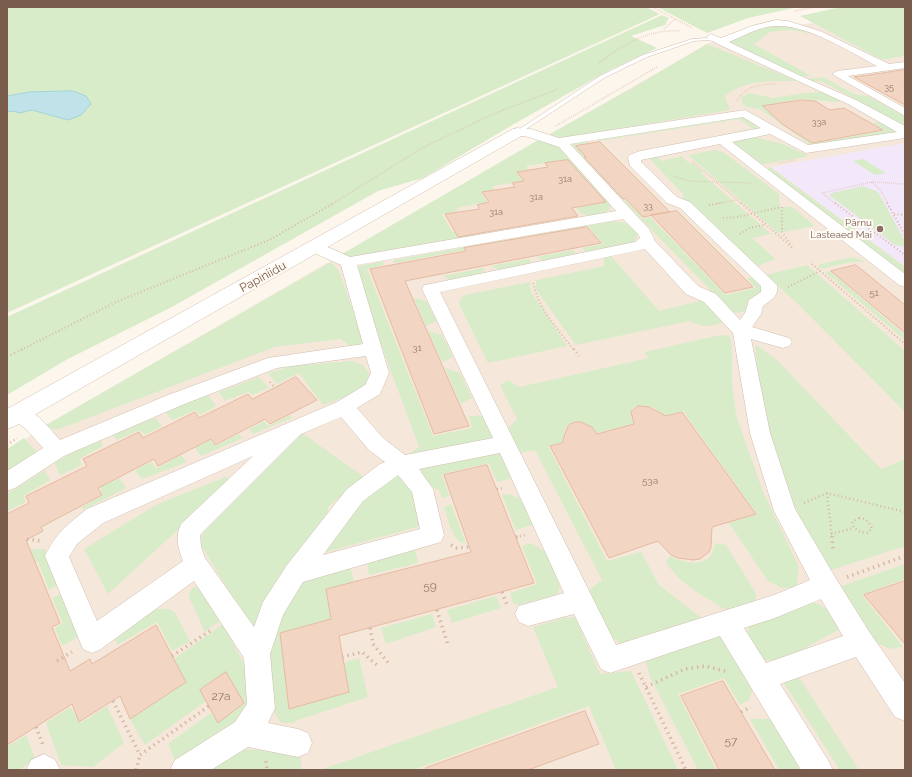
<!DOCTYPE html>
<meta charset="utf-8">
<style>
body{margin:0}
#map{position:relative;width:912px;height:777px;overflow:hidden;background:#fdf6ec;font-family:Raleway,sans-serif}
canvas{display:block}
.frame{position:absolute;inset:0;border:8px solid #7a5c4d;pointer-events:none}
</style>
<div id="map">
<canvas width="912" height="777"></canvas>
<div class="frame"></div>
</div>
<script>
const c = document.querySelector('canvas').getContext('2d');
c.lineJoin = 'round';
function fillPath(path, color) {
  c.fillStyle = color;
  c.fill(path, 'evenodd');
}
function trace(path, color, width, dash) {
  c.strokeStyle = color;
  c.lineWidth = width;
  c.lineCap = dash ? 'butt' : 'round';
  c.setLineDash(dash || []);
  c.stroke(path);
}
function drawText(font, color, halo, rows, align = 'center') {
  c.font = font + ' Raleway,sans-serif';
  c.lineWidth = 4;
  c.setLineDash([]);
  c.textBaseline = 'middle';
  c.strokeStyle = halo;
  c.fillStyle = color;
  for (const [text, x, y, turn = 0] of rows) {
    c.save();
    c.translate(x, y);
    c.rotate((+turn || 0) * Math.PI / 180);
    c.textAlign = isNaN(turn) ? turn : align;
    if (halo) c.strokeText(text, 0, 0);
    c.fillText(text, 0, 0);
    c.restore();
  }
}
fillPath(new Path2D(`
 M813,23L882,60L905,56V770H7V452L46,425L707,44L738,31L765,25H796Z`), '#f5e8da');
fillPath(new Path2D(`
 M905,143V266L771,167Z`), '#f3e8fa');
fillPath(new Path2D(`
 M7,7H646L660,14L7,313Z
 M657,7H798L748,18L707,33Z
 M841,7H905V56L882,60L800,16Z
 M662,15L669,18L665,25L631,36L657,48L608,71L514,124L423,178L378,191L170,308L66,360L7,395V317Z
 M768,26H794L814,34L791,30L770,32L754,44L811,76L801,77L724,42Z
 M707,44L797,81C771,81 746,79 725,96L730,110L562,138L550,134L643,82Z
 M823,77L854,94L868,96L905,116V126L821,81H811L806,79Z
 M821,92L840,100L837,102L801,99L763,106L776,119L816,145H811L760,109L746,107L742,103V97L749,93L773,98L804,93Z
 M743,116L759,129L744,133L741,131L753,129L740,119L598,141L595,138Z
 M879,122H883L895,129V132L817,145L814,143L884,131L873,123Z
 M754,137L783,144L809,156L759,165L729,143Z
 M540,139L557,145L610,202L611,205L610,209C602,216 586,218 578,211L577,208L595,204L557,161L526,166L528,169L516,172L523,181L493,186L494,190L481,192L487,202L456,208L458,211L442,214L452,232L473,229L474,237L351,258L342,254Z
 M587,141L588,143L575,145L642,217L640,218L571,144Z
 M715,150L723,152L779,194L780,207H792L815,226L778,233L688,155Z
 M656,155L662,161L681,156L690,164L693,163L703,172L701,173L771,234L752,238L775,259L756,267L706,218L682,198L684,195L648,157Z
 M863,159L886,173L875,175L853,161Z
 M770,167L905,267V278L763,169Z
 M863,186L878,192L905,241V247L895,245L829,195L832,193Z
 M650,217L726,295L756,288L747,278L756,277L765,293L755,296L748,301L746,311L738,313L731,311L641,219Z
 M611,221C625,222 630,223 638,234L633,245L588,254L582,248L603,244L589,227L395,263L393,260Z
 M573,250L576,253L572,254L575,256L546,262L536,257Z
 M611,256L659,311L704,300L722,318L723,322C711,328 701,327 690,321L576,345L535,288L537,280L604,266V258Z
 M853,257L865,262H852L821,269L818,267L820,264Z
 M529,259L532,262L528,263L530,265L501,271L491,266Z
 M383,261L384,265L367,269L433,436L472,428L469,416H483L495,440L409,454L419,447L354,271L360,266Z
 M331,262L339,271L362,336V342L354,349L341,339L275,347L59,429H51L46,425Z
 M807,265L905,351V412L798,304L766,275Z
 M483,268L485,271L481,272L483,275L452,281L443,276Z
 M830,271L905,335V340L825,272Z
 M530,282V290L567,346L488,363L459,304L460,299L465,295Z
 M414,298L426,301L437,321L426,326Z
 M428,331L442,335L453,357L442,362Z
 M728,335L731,339L732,348V384L736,415L763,492L798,565V575L796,588H782L768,581L729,523L757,514L683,411L664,416C654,403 621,399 634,423L597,433C591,424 582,420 570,423L564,429L566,441L548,446L607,561L641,552L659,585L704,620L637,637L635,644L620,643L610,635L587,592L602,580L535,450L518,453L506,430L517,419L500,385L508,380L519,387L649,358L644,352L716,336Z
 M755,344L777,360L881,469L905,459V546L825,572L788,491L760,401Z
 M352,361L363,365L369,373L367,385L356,393L323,405L299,373L277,384L268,373L292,366Z
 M445,368L460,373L472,398L461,404Z
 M259,377L269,388L252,395L248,392L225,401L219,392Z
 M208,395L216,406L200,415L196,410L172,420L165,412Z
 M290,415L292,418L253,434L249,429L264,421L269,426Z
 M155,418L162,426L145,435L140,430L117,440L112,434Z
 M302,433L364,477L328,507L327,518L255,629L234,600L201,545L203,531Z
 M239,434L243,438L201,456L195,448L210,440L215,446Z
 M24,438L36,451L35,458L7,476V449Z
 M100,439L103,446L79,459L82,465L60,475L55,463L89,442Z
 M499,452L504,457L513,478L497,482L489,463L442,474L449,496L442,498L439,490C429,486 423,482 421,470L425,465Z
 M181,455L187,462L142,479L135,470L151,462L156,469Z
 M45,470L50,480L23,496L26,502L7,511V494Z
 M398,471L412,486L421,526L315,555L346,517Z
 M225,477L233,479L108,594L84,549L156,505Z
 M119,478L126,488L83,510L82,507L103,495L100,487Z
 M508,494L524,500L533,525L516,530L502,495Z
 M451,504L466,543C452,544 448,517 444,507Z
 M531,543C536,546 544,550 548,554C555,562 561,581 559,591L555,595L518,605L513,603L510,593L537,584L522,546Z
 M715,543L726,545L755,592L756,598L753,605L732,611L724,609C703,595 679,584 666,562L670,556C687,565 713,568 715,543Z
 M23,549H45L60,583L49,590L38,561L30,565Z
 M415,549L418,563L369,575L367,561Z
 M905,564V579L862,595L903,647L890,649L877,643L838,595L839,587Z
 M350,566L354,582L326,589L331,619L280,633L289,708L344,663L359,658L368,697L295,721V723H281L273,711L267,647L277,617L300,584L315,576Z
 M198,586L221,620L205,632L188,595L192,588Z
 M64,592L80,636L62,646L55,628L63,623L52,598Z
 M496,596L501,608L452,623L447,610Z
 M813,602C829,608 833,614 842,628L783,660H763C753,646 742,639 751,622Z
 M156,609H170L175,613L190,641L172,651L157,622L117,645L114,636Z
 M432,614L436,627L386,644L381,628Z
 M575,617L600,674L631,671L678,770H616L589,706L413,770H320L558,687L533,627L564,618Z
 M223,624L249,673L253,706L179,770L168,744L212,712L218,722L244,703L226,673L200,690L206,701L145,745L130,719L185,682L174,659Z
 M719,634L754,684L749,700L740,705L724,678L678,694L716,770H698L650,677L646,662L649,656Z
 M799,677L859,770H840L784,683Z
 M107,706L124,743L93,767L61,765L46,723L70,707L81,723Z
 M750,719H777L808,770H779Z
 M26,735L35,759L19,770H7V747Z
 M238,749L299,752L302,770H212Z`), '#d8ecc9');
const water = new Path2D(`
 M73,91L86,96L91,104L81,115L68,120L32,110L20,113L14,111L7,112V96L30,92Z`);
fillPath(water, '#bfe3e8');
trace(water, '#a5d3da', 1);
const building = new Path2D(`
 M905,70V105L854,77L869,75Z
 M802,100L815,101L830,110L844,108L883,130L812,143L782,124L763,106Z
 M600,142L670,212L643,217L625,198L623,199L584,157H586L576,146Z
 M568,160L606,202L572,208L578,216L458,237L445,214L480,209L477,205L489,202L482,192L515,187L512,183L524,181L517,172L548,167L545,163Z
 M677,211L753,287L725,293L651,215Z
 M587,227L601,243L405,281L469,426L434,434L370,269L466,251L464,248Z
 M856,265L905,305V333L831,271Z
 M296,377L317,400L270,424L265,419L215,445L211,439L158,466L154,459L98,488L102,495L41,527L43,531L26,540L60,623L52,627L70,671L90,659L92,664L156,625L186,682L130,719L120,696L79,722L72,704L7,745V514L29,503L26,496L87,466L83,459L139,432L143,438L195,412L199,418L248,394L252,399Z
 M638,406L649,407L666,416L682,412L756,514L712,527L711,547L709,552L700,559L693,560L678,558L671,555L658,541L609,558L550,446L562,443L567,428L570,424L575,422H581L592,427L597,434L634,424L631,412Z
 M487,465L534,583L339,636L349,692L289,709L280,633L331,619L326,589L471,552L444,475Z
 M905,581V644L864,595Z
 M226,672L244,703L218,723L200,690Z
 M723,681L741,712L775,770H719L681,696Z
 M585,711L599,744L528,770H426V768Z`);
fillPath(building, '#f3d5c3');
trace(building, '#e6bba3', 1);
const lane = new Path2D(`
 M708,38L723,42L721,43L708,40L694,41L647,57L604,78L520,133L515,132L600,76L643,55L692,39Z`);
const street = new Path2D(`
 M776,20L788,21L820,31L889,64L905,62V68L848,76L905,108V116L832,74L837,71L877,66C848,51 809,25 776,26C760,26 744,36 729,42L803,77L856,100L905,126V138L806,153L770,134L732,142L905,274V287L899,285L720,144L641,160V162L677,197L690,202L777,285C779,296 771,300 763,306L761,314L752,327L789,338L792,342L789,346L783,348L751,339L770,433L795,509L835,577L870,633L905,683V721L895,717L856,657L780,684L828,760L833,770H801L720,636L610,673L601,669L574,614L528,626L519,622L515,614L519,606L564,593L500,453L419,469L433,489L444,535L441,542L303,582L283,615L270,654L275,708L268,723L298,729L308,733L312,743L308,753L298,757L248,747L211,770H170L175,760L235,722L247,704L244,658L194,581L101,649L92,653L83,649L45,556C56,533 68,524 87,509L337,402L365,385L371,373L366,356L277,368L182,405L64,456L15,488L7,491V471L43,448L27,430L11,418L8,413L11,408C30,402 48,427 60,440L168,395L268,358L363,344L341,265L310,251L307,248L310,245C322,242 338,252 350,257L616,211L559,147L529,137L514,135L512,132L514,129H531L559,138L745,110L808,145L897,132L848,104L718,44L706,37L711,34L721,38L752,26ZM743,117L761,128L640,151L629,155L628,158L630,166L667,203L680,208L761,286V292L749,300L745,313L740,320L716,294L698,286L654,240V238L649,229L570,144ZM623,219L638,234L640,238L635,242L430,284L424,285L422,289L493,438L405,455L383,438L357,408L380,394L389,373L357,265ZM645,249L686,294L704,302L733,333L750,433L774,511L810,580L774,595L616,645L440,292ZM341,417L369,450L385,462L380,464L347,489L287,565L263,602L254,627L205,558L201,547L200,535L301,434ZM253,456L181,524C175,537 178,548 183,561L97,621L69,557L77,544L103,523ZM398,475L412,492L420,529L323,555L363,501ZM821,599L843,636L766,663L744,628L775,618Z
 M44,754L55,760L60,770H26L31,760Z`);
const secondary = new Path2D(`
 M518,128L523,129L525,132L523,135L15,426L7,429V409L513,129Z`);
trace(lane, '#d1beb0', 1);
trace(street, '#d1beb0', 1);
trace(secondary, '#d6c0b0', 1);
trace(new Path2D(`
 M652,7L693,28
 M794,11L815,7
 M664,29L675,19
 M599,63C624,44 648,29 680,31
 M903,85L905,87
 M737,101C745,86 760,84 776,84
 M556,126L657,67
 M692,161L742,204
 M779,163L795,160
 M673,176L689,181L751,183
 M872,182L881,191L888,204
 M332,204L422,148L493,114L558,89
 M716,204L736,200
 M836,204L822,193L872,182L905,184`), '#d9b8a5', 1.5, [0.5, 1.5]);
trace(new Path2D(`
 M741,203L793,248
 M835,203L905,255
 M887,203L905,235
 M709,205L721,203
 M782,207V232L791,245
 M894,214L905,215
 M723,218L737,217L781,207
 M740,234L749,228L765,225
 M812,264L905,344
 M533,283C538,308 559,331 574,350
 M788,287L820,271
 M21,350L116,302L269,240L334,203`), '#d9b8a5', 2, [1, 2.5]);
trace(new Path2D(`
 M574,349L579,356
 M7,357L23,349
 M270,382L275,388
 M7,445L17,438
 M497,489L504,488
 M827,493L832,537
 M804,503L827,493L905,512
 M859,518C866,518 869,522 872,528L868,533C861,532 855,531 852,524L853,521Z
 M831,534L854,528
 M516,537L525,535`), '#d9b8a5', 2.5, [1, 3]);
trace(new Path2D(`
 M832,536L833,550
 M516,537L519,536
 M27,539L42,541
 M451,545L457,548L469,547
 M847,577L905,556
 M502,592L507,605
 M437,610L448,645
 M370,628L373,644L389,664
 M172,656L213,629
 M342,657L362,652L379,667
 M57,661L72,652
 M639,673L686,770
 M646,687L685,669L705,666L729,672
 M113,701L140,755L209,706
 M741,712L751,707
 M36,727L43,745
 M266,761L267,770
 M136,770L140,755`), '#d9b8a5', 3.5, [1.5, 4]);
fillPath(lane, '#fff');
fillPath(street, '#fff');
fillPath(secondary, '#fff');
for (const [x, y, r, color] of [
 [880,229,4,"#8d6e63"]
]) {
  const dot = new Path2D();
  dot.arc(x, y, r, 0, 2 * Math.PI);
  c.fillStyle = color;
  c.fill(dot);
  trace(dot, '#fffaf3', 1.5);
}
drawText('9px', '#987a6a', null, [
 ["35",889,87],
 ["33a",819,122],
 ["31a",565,179],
 ["31a",536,197],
 ["33",648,206],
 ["31a",496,212]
]);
drawText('10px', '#785e54', '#fffaf3', [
 ["Pärnu",872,223],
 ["Lasteaed Mai",872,235]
], 'right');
drawText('10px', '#987a6a', null, [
 ["51",874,293],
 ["31",417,348],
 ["53a",650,481]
]);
drawText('12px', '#7a5c4d', '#fffaf3', [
 ["Papiniidu",263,277,-29]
]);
drawText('12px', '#987a6a', null, [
 ["59",430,586],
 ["27a",221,696],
 ["57",731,741]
]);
</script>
